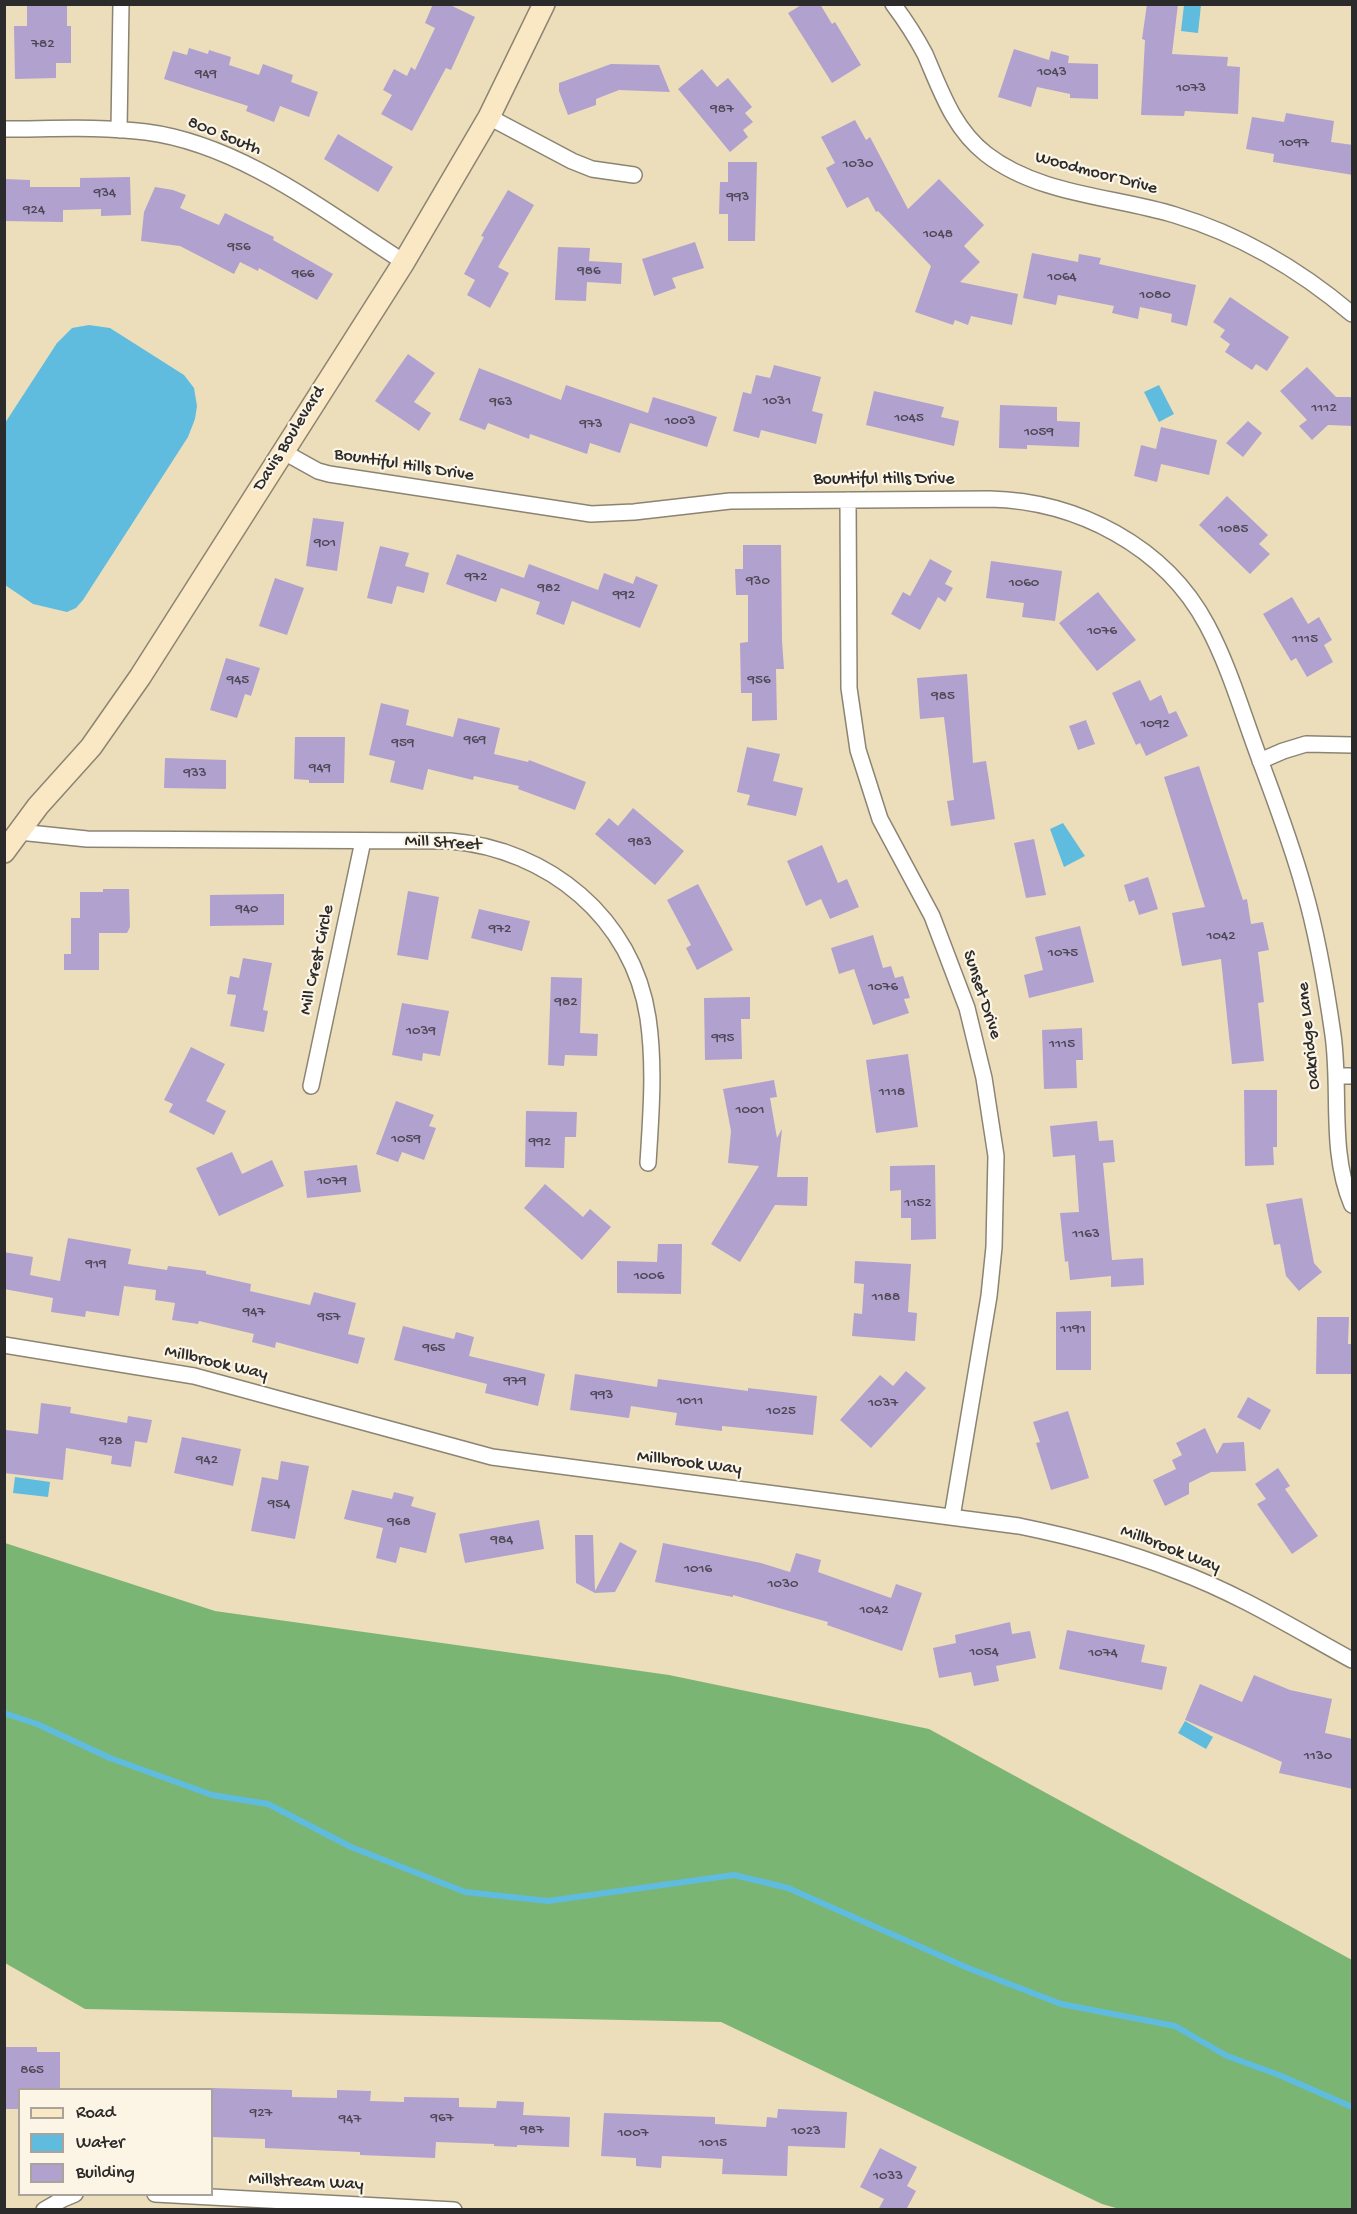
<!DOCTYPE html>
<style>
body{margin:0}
#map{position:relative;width:1357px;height:2214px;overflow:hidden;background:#ecdebb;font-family:"Gochi Hand",sans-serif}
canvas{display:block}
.frame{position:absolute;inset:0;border:6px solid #2b2b2b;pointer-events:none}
.legend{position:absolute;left:18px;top:2088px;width:195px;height:108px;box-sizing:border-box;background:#fcf5e5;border:2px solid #a8a49b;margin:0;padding:8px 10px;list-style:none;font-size:18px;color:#2b2b2b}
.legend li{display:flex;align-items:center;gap:12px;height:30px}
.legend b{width:30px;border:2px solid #a8a49b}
</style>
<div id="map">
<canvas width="1357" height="2214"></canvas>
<div class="frame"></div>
<ul class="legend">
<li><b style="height:8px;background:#fae7c3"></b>Road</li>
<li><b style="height:16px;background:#60bcde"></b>Water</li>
<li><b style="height:16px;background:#b1a1cf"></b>Building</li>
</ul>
</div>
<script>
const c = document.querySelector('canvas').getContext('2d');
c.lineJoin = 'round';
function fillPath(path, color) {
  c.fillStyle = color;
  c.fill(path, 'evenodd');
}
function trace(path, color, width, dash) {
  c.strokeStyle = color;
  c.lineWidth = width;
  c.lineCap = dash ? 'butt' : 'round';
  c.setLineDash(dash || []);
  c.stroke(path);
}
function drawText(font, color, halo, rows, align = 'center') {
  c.font = font + ' "Gochi Hand",sans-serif';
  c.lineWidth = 4.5;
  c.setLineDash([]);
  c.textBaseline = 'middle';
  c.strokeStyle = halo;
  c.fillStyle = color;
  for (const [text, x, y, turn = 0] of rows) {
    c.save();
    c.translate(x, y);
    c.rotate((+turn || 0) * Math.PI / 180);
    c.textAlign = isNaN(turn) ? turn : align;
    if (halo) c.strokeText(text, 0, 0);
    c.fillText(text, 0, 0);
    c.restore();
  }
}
fillPath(new Path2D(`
 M5,1543L215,1611L669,1675L929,1729L1352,1960V2209L1123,2210L1102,2204L721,2022L85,2009L5,1963Z`), '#7bb573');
fillPath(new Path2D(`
 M1184,5H1201L1198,33L1181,31Z
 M89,325L110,328L184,375L194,388L197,406L195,419L188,437L83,600L76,608L67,612L33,604L5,585V423L57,343L72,328Z
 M1159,385L1174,414L1159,422L1144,392Z
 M1063,823L1085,856L1064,867L1050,829Z
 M15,1477L50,1482L48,1497L13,1493Z
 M1185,1721L1213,1737L1206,1749L1178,1733Z`), '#60bcde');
trace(new Path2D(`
 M4,1713L37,1724L110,1758L212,1795L268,1804L351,1847L465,1892L548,1901L734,1875L788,1888L968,1968L1061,2004L1175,2026L1227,2056L1279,2075L1352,2107`), '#60bcde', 6);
fillPath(new Path2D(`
 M27,4H67V26H71V63H56V78L15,79L14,26H27Z
 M433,4H448L475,17L451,70L446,68L412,131L381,114L392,95L383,90L394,69L407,76L411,67L415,70L435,28L425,23Z
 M803,4H820L832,24L835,22L861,65L832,83L788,13Z
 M1147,4H1178L1172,54L1228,57L1227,66L1240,67L1238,114L1185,111L1184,116L1141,115L1145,40L1142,39Z
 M189,48L208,54L209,50L231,57L229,65L259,75L263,64L293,75L291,82L318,92L309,117L280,106L274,122L246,111L248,106L164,79L173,51L187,55Z
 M1014,49L1049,60L1051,51L1069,56L1068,63L1098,64V99L1070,98V94L1037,87L1031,107L998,97Z
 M611,64L659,65L670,92L619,90L596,99V105L568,115L559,91V83Z
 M702,69L717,87L728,78L752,107L745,113L753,122L743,130L748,137L730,152L678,89Z
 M1286,113L1334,121L1331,142L1353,145V175L1273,162L1274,154L1246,149L1252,117L1284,122Z
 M855,120L866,140L870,137L908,209L939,179L984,225L964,246L980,262L960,282L1018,294L1012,325L971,316L968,325L955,320L953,325L915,312L931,266L878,211L876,212L868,197L847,208L826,168L835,163L821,137Z
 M338,134L393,167L378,192L324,159Z
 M728,162H757L755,241H728V214H719L720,182H728Z
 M130,177L131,215L101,216V209L63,210V222L4,221V179L30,180V187H80V178Z
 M155,187L173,190L186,195L180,208L219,225L225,213L274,237L273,240L333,274L317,300L259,268L258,271L240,262L234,274L180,246L141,241L144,212Z
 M508,190L534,205L498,267L509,273L490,308L467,295L475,280L464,274L484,237L481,236Z
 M695,242L704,268L672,278L676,288L654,296L642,259Z
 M558,247L590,248L589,261L622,263L621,284L587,282L586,301L555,300Z
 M1032,253L1078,262L1079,254L1101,258L1099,264L1196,285L1187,326L1171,322L1172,314L1140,307L1138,319L1112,313L1114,306L1058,295L1056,305L1023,298Z
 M1230,297L1289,337L1267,371L1256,364L1252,370L1225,352L1230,344L1220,337L1225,330L1213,322Z
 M408,354L435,373L414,402L431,413L419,431L375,401Z
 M774,365L821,377L812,411L823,414L816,444L761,430L759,438L733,431L743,392L751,394L756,375L770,378Z
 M1307,367L1336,397H1353V426L1328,425L1312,440L1299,426L1307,420L1280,391Z
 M479,368L561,400L566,385L648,413L653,397L717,417L707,447L630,423L620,453L590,443L587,454L530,434L529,439L488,423L485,430L459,420Z
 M874,391L944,407L941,417L959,421L954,446L866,425Z
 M1000,405L1057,407V421L1080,422L1079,447L1027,445V449L999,448Z
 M1248,421L1262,433L1243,457L1226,443Z
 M1161,427L1217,440L1209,475L1161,464L1157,482L1134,476L1141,445L1156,449Z
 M1227,496L1268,535L1259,544L1270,554L1250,574L1199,525Z
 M313,518L344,522L337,571L306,566Z
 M743,545H781L782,641L784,669H776L777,720L752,721V693H741L740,643L748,642V595H736L735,569H743Z
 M380,546L409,553L405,566L429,573L424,593L397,586L392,604L367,598Z
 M457,554L524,578L529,564L598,590L604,573L633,584L636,576L658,585L640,628L572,601L564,625L536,614L540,602L501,588L496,602L446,584Z
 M930,559L952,571L945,584L953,588L945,602L938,597L920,630L891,614L903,592L910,596Z
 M991,561L1062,571L1055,621L1022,617L1024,603L986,598Z
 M275,578L304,588L287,635L259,626Z
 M1098,592L1136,640L1097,671L1059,623Z
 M1292,597L1308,624L1319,617L1332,640L1324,645L1333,662L1307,677L1296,658L1291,661L1263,614Z
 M226,658L260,668L251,696L245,694L237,718L210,710Z
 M967,674L973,763L986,761L995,819L951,826L947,801L954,800L944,717L920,719L917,678Z
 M1140,680L1150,701L1161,695L1169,714L1176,711L1188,736L1146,756L1140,743L1136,745L1112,693Z
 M381,703L409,710L406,725L453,737L458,718L500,728L494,754L528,762L529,760L586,782L575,810L518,789L519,786L474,776L473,780L428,769L423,790L390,782L395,761L369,755Z
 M1086,720L1095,744L1078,750L1069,726Z
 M295,737H345L344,783H309V780L294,779Z
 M747,747L780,754L773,781L803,788L796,816L747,805L750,795L737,792Z
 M165,758L226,760V789L164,788Z
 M1199,766L1243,900L1247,899L1251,924L1263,922L1269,950L1258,952L1264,1002L1258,1003L1264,1061L1232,1064L1221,959L1182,966L1172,913L1205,907L1164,777Z
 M633,808L684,851L655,885L595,834L609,818L618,826Z
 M1034,839L1046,895L1026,898L1014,843Z
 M822,845L838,883L847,879L859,907L830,919L821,899L806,906L787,861Z
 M1148,877L1158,909L1139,915L1134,900L1129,902L1124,885Z
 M698,884L733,950L697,970L686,948L691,945L667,900Z
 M103,889H129L130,927L127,933H99V970H64V954H71V918H80V892H103Z
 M408,891L439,897L428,960L397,955Z
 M284,894V925L210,926V895Z
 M479,909L530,921L522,951L471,938Z
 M1080,926L1094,982L1029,998L1024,975L1043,970L1035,937Z
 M873,935L883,968L891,966L895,978L903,976L910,998L904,999L909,1013L873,1025L854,969L839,974L831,948Z
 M243,958L272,963L263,1010L268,1011L264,1032L230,1026L236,995L227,994L230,976L239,978Z
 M551,977L582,978L580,1033L598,1034L597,1056L565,1055L564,1066L548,1065Z
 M750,997V1019H741L742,1059L705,1060L704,998Z
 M402,1003L449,1011L440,1056L423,1053L422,1061L392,1055Z
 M1082,1028L1083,1060H1076L1077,1088L1044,1089L1042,1030Z
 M191,1047L225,1064L206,1101L226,1111L214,1135L169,1112L173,1104L164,1100Z
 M908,1054L918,1127L876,1133L866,1060Z
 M774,1080L777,1097L770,1098L777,1138L782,1129L777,1177H808L807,1206L775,1205L740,1262L711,1244L759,1166L728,1163L731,1131L723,1089Z
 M1244,1090H1277V1147H1273L1274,1165L1245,1166Z
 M396,1101L434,1115L429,1126L436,1128L424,1160L402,1152L398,1162L376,1154Z
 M526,1111L577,1112L576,1137H565L564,1168L525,1167Z
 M1097,1121L1099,1141L1113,1140L1115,1162L1103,1163L1112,1260L1143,1258L1144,1285L1111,1287V1276L1070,1280L1068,1261L1065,1262L1060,1213L1079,1212L1075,1155L1053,1157L1050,1126Z
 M232,1152L242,1174L272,1160L284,1186L219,1216L196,1168Z
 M357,1165L361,1192L307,1198L304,1171Z
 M935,1165L936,1239L911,1240V1218H901V1190L890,1191V1166Z
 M545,1184L583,1217L590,1209L611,1227L582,1260L524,1208Z
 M1302,1198L1314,1263L1322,1272L1299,1291L1286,1276L1280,1244L1274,1245L1266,1204Z
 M68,1238L131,1249L128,1264L167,1270L168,1266L206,1271V1274L251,1284L250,1291L310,1305L314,1292L356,1303L348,1334L365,1338L358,1364L276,1342L275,1348L252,1342L254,1334L199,1321L198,1324L172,1320L175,1303L155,1300L156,1290L124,1286L119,1316L86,1311L85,1317L51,1312L53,1298L4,1289V1252L33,1257L30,1275L60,1281Z
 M658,1244H682L681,1294L617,1293V1261L657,1262Z
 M855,1261L911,1264L908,1312L917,1313L915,1341L852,1336L854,1313L862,1314L864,1284L854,1283Z
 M1091,1311V1370H1056V1312Z
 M1317,1317H1349L1348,1344H1353V1374H1316Z
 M403,1326L454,1339L456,1332L474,1337L469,1356L545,1374L538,1406L485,1393L487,1384L394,1360Z
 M906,1371L926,1388L871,1448L840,1420L880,1375L893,1386Z
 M575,1374L657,1387L658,1379L748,1391V1388L817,1396L813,1435L722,1426V1431L675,1425L677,1413L631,1406L629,1418L570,1410Z
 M1248,1397L1271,1410L1260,1430L1237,1417Z
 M41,1403L71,1407L70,1413L127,1423L128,1416L152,1420L147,1443L135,1441L131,1467L111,1464L112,1456L66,1448L63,1480L4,1473L6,1430L38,1434Z
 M1068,1411L1089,1478L1051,1490L1036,1443L1040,1442L1033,1422Z
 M1205,1428L1217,1454L1223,1443L1244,1442L1246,1471L1211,1472L1189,1483V1494L1165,1506L1153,1480L1176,1469L1172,1460L1182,1455L1176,1443Z
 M182,1437L241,1449L233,1486L174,1473Z
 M281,1461L309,1466L295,1539L251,1531L262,1477L278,1480Z
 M1278,1468L1290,1486L1285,1489L1318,1536L1292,1554L1257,1504L1266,1499L1255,1484Z
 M352,1490L392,1499L394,1492L414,1497L411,1506L436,1513L426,1553L400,1547L396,1563L376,1558L383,1528L344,1519Z
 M539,1520L544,1549L465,1563L459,1534Z
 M575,1535H593L595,1591L620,1542L637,1551L615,1592L595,1593L576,1583Z
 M663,1543L761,1563L790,1572L796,1553L821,1560L818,1572L891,1598L896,1584L922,1593L902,1651L827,1625L828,1622L733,1595V1597L655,1582Z
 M1010,1622L1012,1634L1030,1631L1036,1658L996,1666L999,1681L974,1686L971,1672L939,1678L933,1648L956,1643L955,1635Z
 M1067,1630L1145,1645L1141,1662L1167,1667L1162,1690L1059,1669Z
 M1254,1675L1290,1690L1332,1699L1325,1733L1353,1739V1789L1279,1773L1282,1762L1185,1720L1200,1684L1242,1702Z
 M4,2047H37V2052H60V2090H20V2109H4Z
 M212,2088L292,2090V2097L337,2098V2090L371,2091L370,2101L404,2102V2097L459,2098V2107L496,2108L497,2101L524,2102L523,2115L570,2117L569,2147L517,2145V2147L494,2146V2144L436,2142L435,2158L360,2155V2152L265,2148V2139L212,2137Z
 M778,2109L847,2112L845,2148L788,2146L787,2176L722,2174L723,2159L662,2156L661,2168L636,2166V2158L601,2156L604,2113L715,2117V2124L766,2127L767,2117L777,2118Z
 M880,2148L917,2167L907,2186L916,2191L906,2210H878L884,2199L860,2187Z`), '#b1a1cf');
const street = new Path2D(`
 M893,4C905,20 916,37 925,54C941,91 953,128 986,154C1039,195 1112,196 1175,215C1241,235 1300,270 1352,314
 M489,117L572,161L592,169L634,175
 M4,129C51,129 99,126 146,132C240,144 326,212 404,262
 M119,130L121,4
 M282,451L318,471L329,474L591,514L634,512L730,501L990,499C1077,501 1165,546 1207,625C1230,668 1243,715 1260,760C1276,803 1292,845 1304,889C1318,937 1326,986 1333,1035C1341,1092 1329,1151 1352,1205
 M848,500L849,688L858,750L880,819L932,916L967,1008L984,1078L996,1156L994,1247L989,1296L952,1517
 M1260,761L1283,751L1306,744L1352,745
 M19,832L87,839L450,841C548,849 633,918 648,1018C655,1066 651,1115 648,1163
 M1336,1076H1352
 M311,1086L363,841
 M4,1345L194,1376L492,1457L1019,1526C1073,1537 1126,1551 1177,1571C1239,1594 1295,1629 1352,1660
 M155,2194L454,2210
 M44,2210L63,2199L75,2194`);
const secondary = new Path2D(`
 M4,852L38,806L91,747L140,677L404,262L489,117L544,4`);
trace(street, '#8c8473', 18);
trace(secondary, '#8c8473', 24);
trace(street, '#fff', 15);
trace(secondary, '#fae7c3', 21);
drawText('15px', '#4c4854', null, [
 ["782",43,45],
 ["1043",1052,73],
 ["949",206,75],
 ["1073",1191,89],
 ["987",722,110],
 ["1097",1294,144],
 ["1030",858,165],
 ["934",105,194],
 ["993",738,198],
 ["924",34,211],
 ["1048",938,235],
 ["956",239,248],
 ["986",589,272],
 ["966",303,275],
 ["1064",1062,278],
 ["1080",1155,296],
 ["1031",777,402],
 ["963",501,403],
 ["1112",1324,409],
 ["1045",909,419],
 ["1003",680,422],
 ["973",591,425],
 ["1059",1039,433],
 ["1085",1233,530],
 ["901",325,544],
 ["972",476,578],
 ["930",758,582],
 ["1060",1024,584],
 ["982",549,589],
 ["992",624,596],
 ["1076",1102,632],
 ["1115",1305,640],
 ["945",238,681],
 ["956",759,681],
 ["985",943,697],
 ["1092",1155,725],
 ["969",475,741],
 ["959",403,744],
 ["949",320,769],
 ["933",195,774],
 ["983",640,843],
 ["940",247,910],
 ["972",500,930],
 ["1042",1221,937],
 ["1075",1063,954],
 ["1076",883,988],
 ["982",566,1003],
 ["1039",421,1032],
 ["995",723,1039],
 ["1115",1062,1045],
 ["1118",892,1093],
 ["1001",750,1111],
 ["1059",406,1140],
 ["992",540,1143],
 ["1079",332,1182],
 ["1152",918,1204],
 ["1163",1086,1235],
 ["919",96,1265],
 ["1006",649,1277],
 ["1188",886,1298],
 ["947",254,1313],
 ["957",329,1318],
 ["1191",1073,1330],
 ["965",434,1349],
 ["979",515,1382],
 ["993",602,1396],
 ["1011",690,1402],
 ["1037",883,1404],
 ["1025",781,1412],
 ["928",111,1442],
 ["942",207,1461],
 ["954",279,1505],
 ["968",399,1523],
 ["984",502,1541],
 ["1016",698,1570],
 ["1030",783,1585],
 ["1042",874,1611],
 ["1054",984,1653],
 ["1074",1103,1654],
 ["1130",1318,1757],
 ["865",32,2071],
 ["927",261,2114],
 ["967",442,2119],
 ["947",350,2120],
 ["987",532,2131],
 ["1023",806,2132],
 ["1007",633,2134],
 ["1015",713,2144],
 ["1033",888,2177]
]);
drawText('18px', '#2b2b2b', '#fcf5e5', [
 ["800 South",224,137,22],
 ["Woodmoor Drive",1096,174,15],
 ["Davis Boulevard",290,439,-58],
 ["Bountiful Hills Drive",404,466,9],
 ["Bountiful Hills Drive",884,480],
 ["Mill Street",443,844,3],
 ["Mill Crest Circle",318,960,-78],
 ["Sunset Drive",981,995,72],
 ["Oakridge Lane",1310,1036,-96],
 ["Millbrook Way",216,1364,13],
 ["Millbrook Way",689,1464,7],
 ["Millbrook Way",1170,1550,21],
 ["Millstream Way",306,2183,3]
]);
</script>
